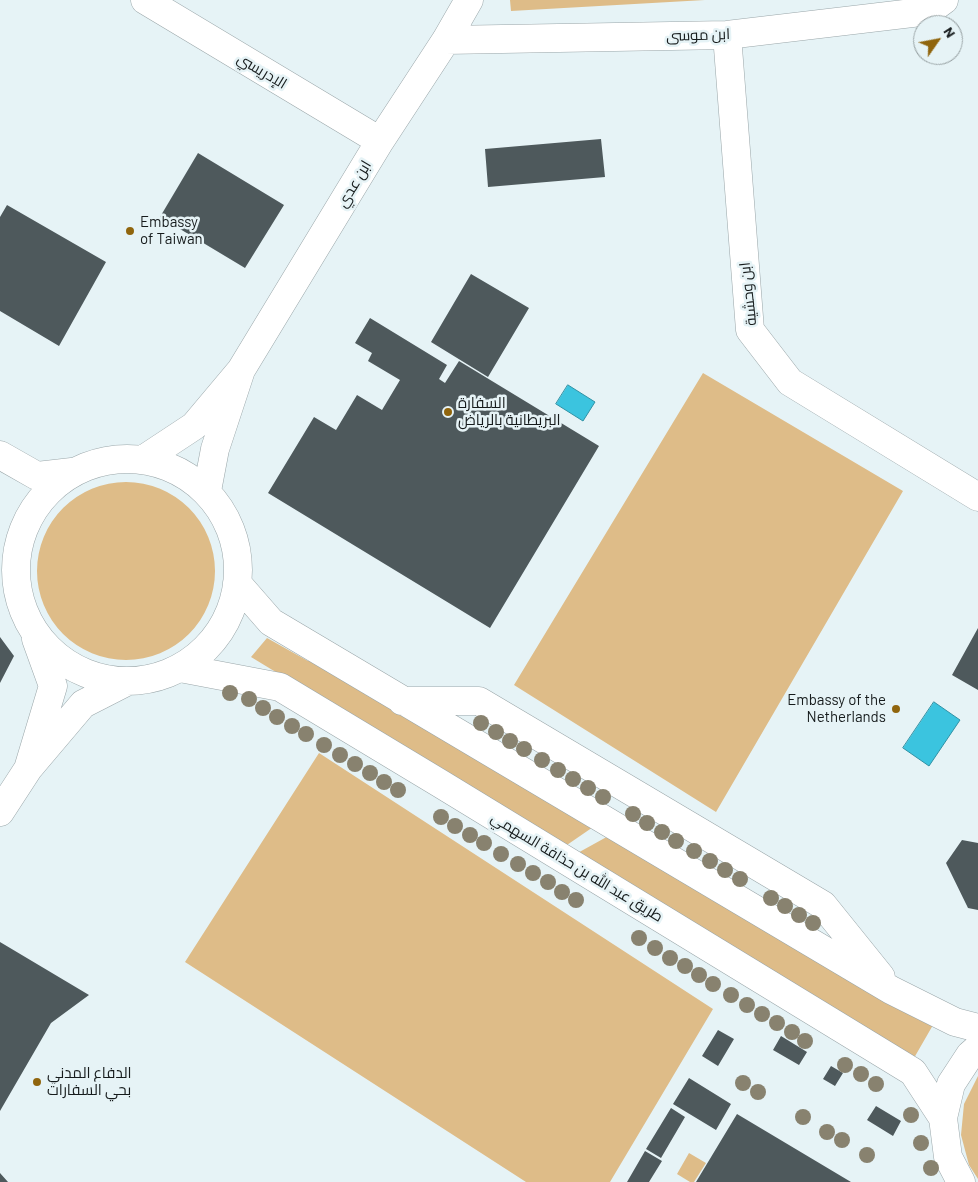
<!DOCTYPE html>
<meta charset="utf-8">
<style>
body{margin:0}
#map{position:relative;width:978px;height:1182px;overflow:hidden;background:#e6f3f6;font-family:Barlow,sans-serif}
canvas{display:block}
.north{position:absolute;left:913px;top:15px;width:50px;height:50px;box-sizing:border-box;background:#e6f3f6;border:1px solid #939d9f;border-radius:50%;rotate:57deg;font-size:14px;font-weight:700;line-height:20px;text-align:center;color:#161b1c}
.north::after{content:'';display:block;margin:auto;width:18px;height:22px;background:#90650d;clip-path:polygon(50% 0,100% 100%,50% 72%,0 100%)}
</style>
<div id="map">
<canvas width="978" height="1182"></canvas>
<div class="north">N</div>
</div>
<script>
const c = document.querySelector('canvas').getContext('2d');
c.lineJoin = 'round';
function fillPath(path, color) {
  c.fillStyle = color;
  c.fill(path, 'evenodd');
}
function trace(path, color, width, dash) {
  c.strokeStyle = color;
  c.lineWidth = width;
  c.lineCap = dash ? 'butt' : 'round';
  c.setLineDash(dash || []);
  c.stroke(path);
}
function drawText(font, color, halo, rows, align = 'center') {
  c.font = font + ' Barlow,Cairo,sans-serif';
  c.lineWidth = 5;
  c.setLineDash([]);
  c.textBaseline = 'middle';
  c.strokeStyle = halo;
  c.fillStyle = color;
  for (const [text, x, y, turn = 0] of rows) {
    c.save();
    c.translate(x, y);
    c.rotate((+turn || 0) * Math.PI / 180);
    c.textAlign = isNaN(turn) ? turn : align;
    if (halo) c.strokeText(text, 0, 0);
    c.fillText(text, 0, 0);
    c.restore();
  }
}
fillPath(new Path2D(`
 M510,0H705L511,11Z
 M703,373L903,491L716,812L514,685Z
 M37 571a89 89 0 1 1 178 0a89 89 0 1 1-178 0Z
 M267,638L308,661L319,659L596,825L564,847L251,657Z
 M319,753L713,1009L610,1182H526L185,962Z
 M612,834L933,1025L914,1058L574,855Z
 M978,1076V1179L969,1165L961,1135L964,1104Z
 M689,1153L706,1163L694,1182H690L677,1174Z`), '#debc88');
const water = new Path2D(`
 M568,385L595,402L583,421L556,404Z
 M934,702L960,720L929,766L903,748Z`);
fillPath(water, '#3bc4df');
trace(water, '#3091a4', 1);
fillPath(new Path2D(`
 M601,139L605,177L488,187L485,149Z
 M198,153L284,205L245,268L160,217Z
 M7,205L106,262L59,346L0,311V217Z
 M471,274L529,308L488,377L431,342Z
 M370,318L447,365L439,379L445,383L459,361L599,446L490,628L268,493L314,417L336,430L357,395L382,410L400,380L368,361L372,353L355,343Z
 M978,628V690L952,675Z
 M0,637L14,656L0,683Z
 M962,840L978,843V910L968,908L946,863Z
 M0,942L89,995L51,1023L0,1111Z
 M718,1030L734,1039L718,1066L702,1056Z
 M781,1036L807,1052L799,1065L773,1050Z
 M831,1066L843,1073L835,1086L823,1079Z
 M689,1078L731,1104L716,1130L673,1104Z
 M876,1106L901,1121L893,1136L867,1120Z
 M671,1108L685,1117L661,1158L646,1149Z
 M737,1114L851,1182H696Z
 M645,1151L662,1161L649,1182H627Z
 M0,1173L8,1182H0Z`), '#4e595c');
const minor = new Path2D(`
 M145,0L380,141
 M727,35L750,330L790,382L978,497
 M446,40L727,35L929,11L944,0
 M241,370L380,141L446,40L469,0
 M0,455L37,476L72,472
 M16 570a111 111 0 1 1 222 0a111 111 0 1 1-222 0Z
 M144,459L194,426L241,370L215,449L207,491
 M237,583L271,622L891,990L955,1022L978,1028
 M36,639L53,686L28,769L83,704L128,681
 M180,668L280,687L441,784L913,1072L943,1118
 M402,701H479L823,905L881,977
 M0,812L28,769
 M961,1182L948,1157L943,1118L951,1084L970,1055L978,1048`);
trace(minor, '#9aa6a9', 29);
trace(minor, '#fff', 28);
c.fillStyle = '#88826f';
for (const [x, y] of [
 [230,693],
 [249,699],
 [263,708],
 [277,717],
 [481,723],
 [292,726],
 [496,732],
 [306,734],
 [510,741],
 [324,745],
 [524,749],
 [340,755],
 [542,760],
 [355,764],
 [558,770],
 [370,773],
 [573,779],
 [384,782],
 [588,788],
 [398,790],
 [603,797],
 [633,814],
 [441,817],
 [647,823],
 [455,826],
 [662,832],
 [470,835],
 [676,841],
 [484,843],
 [694,851],
 [501,854],
 [710,861],
 [518,864],
 [725,870],
 [533,873],
 [740,879],
 [548,882],
 [562,892],
 [771,898],
 [576,900],
 [785,906],
 [799,915],
 [813,923],
 [639,938],
 [655,948],
 [670,958],
 [685,966],
 [699,975],
 [713,984],
 [731,995],
 [747,1005],
 [762,1014],
 [777,1023],
 [792,1032],
 [805,1041],
 [845,1065],
 [861,1074],
 [743,1083],
 [876,1084],
 [758,1092],
 [911,1115],
 [803,1117],
 [827,1132],
 [842,1140],
 [921,1143],
 [867,1155],
 [931,1168]
]) {
  c.beginPath();
  c.arc(x, y, 8, 0, 2 * Math.PI);
  c.fill();
}
for (const [x, y, r, color] of [
 [130,231,5,"#90650d"],
 [448,412,5,"#90650d"],
 [896,709,5,"#90650d"],
 [37,1082,5,"#90650d"]
]) {
  const dot = new Path2D();
  dot.arc(x, y, r, 0, 2 * Math.PI);
  c.fillStyle = color;
  c.fill(dot);
  trace(dot, '#e6f3f6', 2);
}
drawText('15px', '#161b1c', '#e6f3f6', [
 ["ابن موسى",698,35,-2],
 ["الإدريسي",262,71,31],
 ["ابن عدي",354,184,-59],
 ["ابن وحشية",748,294,-96],
 ["طريق عبد الله بن حذافة السهمي",577,867,31]
]);
drawText('15px', '#161b1c', '#e6f3f6', [
 ["Embassy",140,222],
 ["of Taiwan",140,239],
 ["السفارة",458,403],
 ["البريطانية بالرياض",458,420],
 ["Embassy of the",886,700,"right"],
 ["Netherlands",886,717,"right"],
 ["الدفاع المدني",47,1073],
 ["بحي السفارات",47,1090]
], 'left');
</script>
